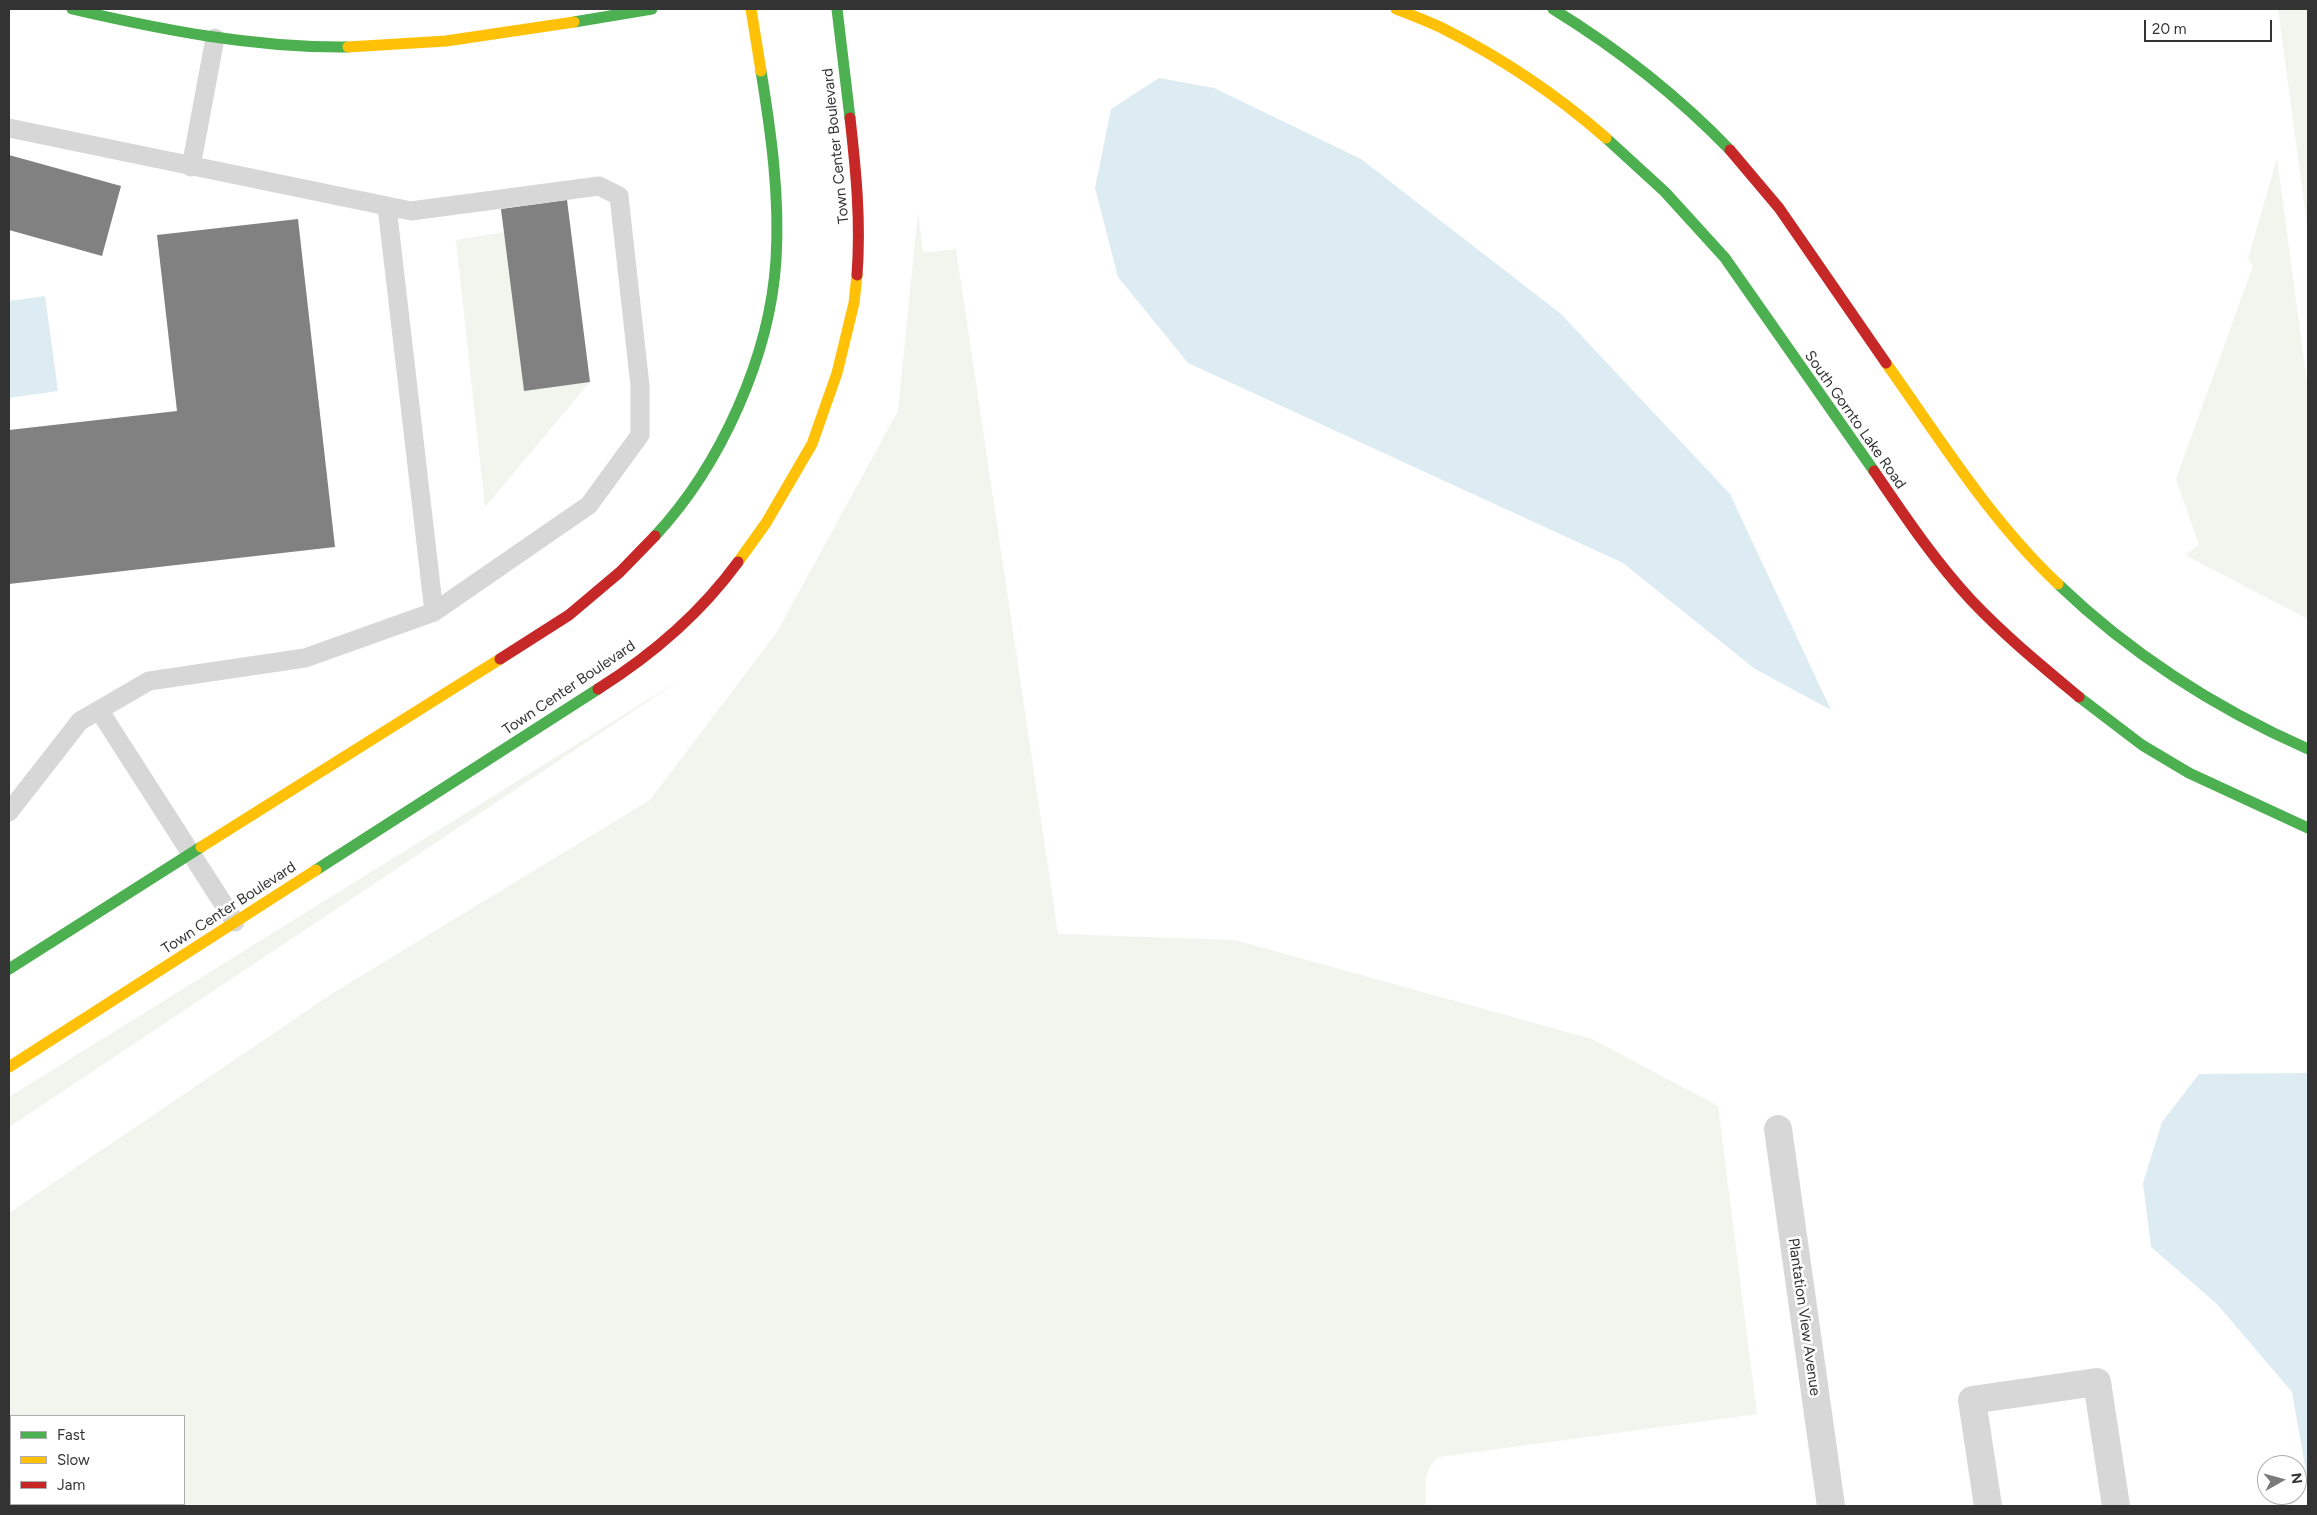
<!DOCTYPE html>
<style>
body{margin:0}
#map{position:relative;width:2317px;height:1515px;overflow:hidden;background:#fff;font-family:Figtree,sans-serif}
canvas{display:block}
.frame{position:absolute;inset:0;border:10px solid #333;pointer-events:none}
.legend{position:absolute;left:10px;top:1415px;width:175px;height:90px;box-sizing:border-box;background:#fff;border:1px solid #adadad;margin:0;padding:6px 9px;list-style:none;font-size:15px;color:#333}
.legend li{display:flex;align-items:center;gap:10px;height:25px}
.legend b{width:25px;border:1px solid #adadad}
.north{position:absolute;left:2257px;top:1455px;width:50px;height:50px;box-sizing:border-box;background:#fff;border:1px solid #adadad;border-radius:50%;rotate:83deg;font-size:14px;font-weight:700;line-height:20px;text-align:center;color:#333}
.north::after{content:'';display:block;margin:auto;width:18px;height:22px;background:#7a7a7a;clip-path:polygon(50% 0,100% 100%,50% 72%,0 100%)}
.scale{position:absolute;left:2144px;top:20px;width:128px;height:22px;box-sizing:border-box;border:2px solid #333;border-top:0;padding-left:6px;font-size:15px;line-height:18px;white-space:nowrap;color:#333;-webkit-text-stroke:4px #fff;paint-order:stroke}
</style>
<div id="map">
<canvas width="2317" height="1515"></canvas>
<div class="frame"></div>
<ul class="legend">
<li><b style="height:6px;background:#4caf50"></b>Fast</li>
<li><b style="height:6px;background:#ffc107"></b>Slow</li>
<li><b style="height:6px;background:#c62828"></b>Jam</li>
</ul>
<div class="north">N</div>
<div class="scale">20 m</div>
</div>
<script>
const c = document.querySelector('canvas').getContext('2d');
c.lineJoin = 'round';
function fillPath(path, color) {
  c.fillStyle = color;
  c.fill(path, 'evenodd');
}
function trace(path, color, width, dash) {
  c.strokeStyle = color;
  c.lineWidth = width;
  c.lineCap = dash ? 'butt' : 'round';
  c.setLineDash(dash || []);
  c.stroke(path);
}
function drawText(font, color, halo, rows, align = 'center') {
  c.font = font + ' Figtree,sans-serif';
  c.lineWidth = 5;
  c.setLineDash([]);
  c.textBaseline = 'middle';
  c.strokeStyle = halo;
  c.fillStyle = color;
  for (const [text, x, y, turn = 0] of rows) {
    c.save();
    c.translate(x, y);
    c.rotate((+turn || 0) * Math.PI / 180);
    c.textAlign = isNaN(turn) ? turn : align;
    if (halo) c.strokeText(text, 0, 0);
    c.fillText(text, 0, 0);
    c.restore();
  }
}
fillPath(new Path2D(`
 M2278,9H2308V232Z
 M2277,158L2308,390V619L2185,555L2199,545L2176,479L2253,266L2248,259Z
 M918,212L923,253L956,249L1058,934L1235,940L1592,1039L1718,1106L1757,1414L1439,1457C1422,1470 1426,1487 1426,1506H9V1213L333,993L650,800L777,632L898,411ZM184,1416V1504H11V1416Z
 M504,232L524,390L590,382L485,507L456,240Z
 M683,678L9,1127V1097Z`), '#f1f5ed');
fillPath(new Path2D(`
 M1159,78L1214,88L1361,159L1561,314L1730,494L1831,710L1755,669L1623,563L1188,363L1118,277L1095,188L1111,109Z
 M45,296L58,391L9,398V301Z
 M2308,1073V1483L2292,1392L2217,1304L2151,1247L2143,1183L2162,1122L2199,1074Z`), '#ddebf3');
fillPath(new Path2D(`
 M9,155L121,186L102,256L9,230Z
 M567,200L590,382L524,391L501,209Z
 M298,219L335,547L9,584V430L177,411L157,235Z`), '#818181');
trace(new Path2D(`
 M9,128L411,211L599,186L619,196L640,386V435L589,505L434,612L305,658L149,681L80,721L9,812
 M191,167L215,38
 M387,207L434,612
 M99,710L235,922`), '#d7d7d7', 19);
trace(new Path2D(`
 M1778,1129L1831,1506
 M1988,1506L1972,1400L2097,1382L2116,1506`), '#d7d7d7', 28);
trace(new Path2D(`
 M72,9C163,30 254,48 348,47
 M837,9L850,118
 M1553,9C1618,49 1677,95 1730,150
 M574,22L652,9
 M1606,138L1665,192L1725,258L1874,471
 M655,536C721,465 770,356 776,260C780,196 771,133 761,71
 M2058,584C2132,655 2215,708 2308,749
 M2079,697L2142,745L2189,773L2308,828
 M316,870L598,689
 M9,969L201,847`), '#4caf50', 11);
trace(new Path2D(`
 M751,9L761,71
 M1396,9C1411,15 1427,21 1442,28C1500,57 1557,95 1606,138
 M348,47L446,41L574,22
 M1886,363C1940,439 1990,520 2058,584
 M738,562L766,523L812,444L837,373L854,303L857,275
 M201,847L500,659
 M9,1067L316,870`), '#ffc107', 11);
trace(new Path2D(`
 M850,118C856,171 861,221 857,275
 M1730,150L1779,208L1886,363
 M1874,471C1904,515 1934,560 1971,600C2004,635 2042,666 2079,697
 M500,659L569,615L620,572L655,536
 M598,689C652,655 700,614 738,562`), '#c62828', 11);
drawText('15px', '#333', '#fff', [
 ["Town Center Boulevard",836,146,-96],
 ["South Gornto Lake Road",1855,420,55],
 ["Town Center Boulevard",569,688,-34],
 ["Town Center Boulevard",229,908,-33],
 ["Plantation View Avenue",1804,1317,82]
]);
</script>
